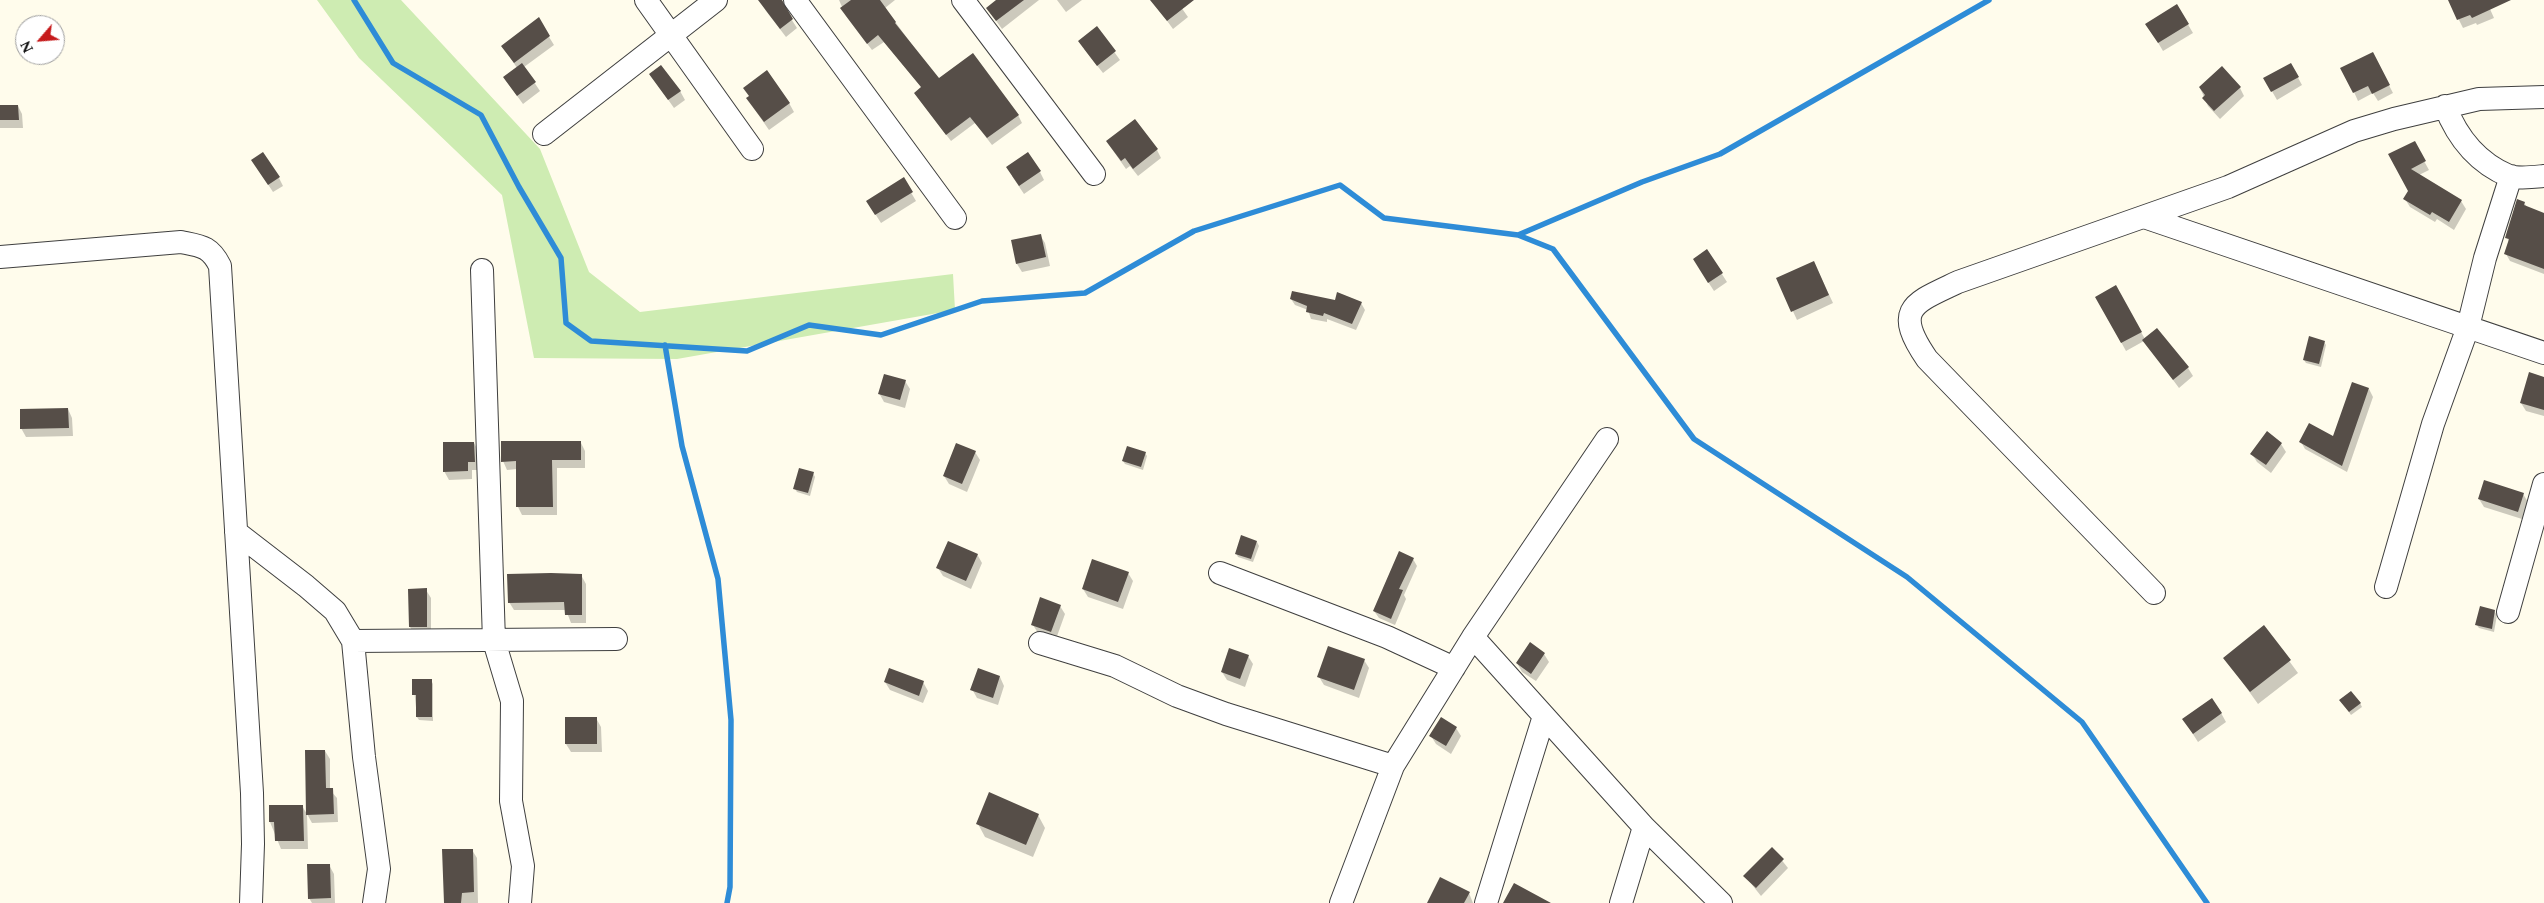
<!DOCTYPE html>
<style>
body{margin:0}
#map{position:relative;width:2544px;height:903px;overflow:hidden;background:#fffcec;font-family:Spectral,serif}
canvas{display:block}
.north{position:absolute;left:15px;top:15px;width:50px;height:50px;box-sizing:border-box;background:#fff;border:1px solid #9e9e9e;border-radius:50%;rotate:243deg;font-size:14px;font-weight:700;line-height:20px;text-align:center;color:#0c0c0c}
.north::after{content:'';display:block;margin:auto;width:18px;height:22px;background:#c61a1b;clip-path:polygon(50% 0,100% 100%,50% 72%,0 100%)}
</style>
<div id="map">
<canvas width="2544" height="903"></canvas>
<div class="north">N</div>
</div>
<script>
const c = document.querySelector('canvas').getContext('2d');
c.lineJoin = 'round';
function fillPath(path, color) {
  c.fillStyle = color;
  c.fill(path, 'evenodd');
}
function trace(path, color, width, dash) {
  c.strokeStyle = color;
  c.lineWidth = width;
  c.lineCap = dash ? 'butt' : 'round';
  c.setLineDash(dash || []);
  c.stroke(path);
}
fillPath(new Path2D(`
 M317,0H401L540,149L589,272L640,312L953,274L955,310L677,359L534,358L502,195L359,58Z`), '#ceecb2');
fillPath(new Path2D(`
 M764,0H779L797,28L786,37L766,11L761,2Z
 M839,0H895L885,8L938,80L1018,115L1022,123L992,145L975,123L951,141L915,94L922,88L884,42L872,50L846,16Z
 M998,0H1039L1002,29L987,8Z
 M1057,0H1082L1066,12Z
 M1158,0H1176L1188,17L1173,29L1154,3Z
 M2449,0H2486L2494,18L2477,25L2476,23L2463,28Z
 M2177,6L2193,33L2163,51L2147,24Z
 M538,19L554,45L524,67L540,91L523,104L504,78L517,68L508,54Z
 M1097,28L1120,60L1103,73L1084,49Z
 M2377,62L2393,93L2378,101L2373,93L2358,101L2354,92Z
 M2291,65L2302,85L2277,100L2265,79Z
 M650,74L680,91L685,100L674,108Z
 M2200,88H2240L2244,96L2220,119L2208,106Z
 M789,103L794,112L769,130L753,107Z
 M18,106L22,114L23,128H0V107Z
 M1107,142L1157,150L1161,158L1138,176L1130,166L1126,169Z
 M2414,143L2429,170L2419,175L2461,201L2466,209L2454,230L2437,219L2435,222L2410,207L2405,199L2409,191L2389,155Z
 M258,169L279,178L283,186L273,192Z
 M1040,172L1044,180L1024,194L1012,176Z
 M903,179L916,201L881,223L867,201Z
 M2524,203L2528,208L2544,215V274L2510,261L2506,254L2510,243L2507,238Z
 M1040,235L1045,243L1050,266L1022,272L1017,264L1012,241Z
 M1707,251L1727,282L1714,291L1699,268Z
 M1818,271L1833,303L1797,320L1778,279Z
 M2115,287L2145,339L2157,330L2188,368L2193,376L2179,388L2144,341L2126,351L2096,297Z
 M1291,299L1361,303L1365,310L1356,330L1327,319V322L1311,319L1308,310L1295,305Z
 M2324,342L2326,345L2321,367L2306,363L2304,360Z
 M2544,378V416L2526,411L2521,403Z
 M905,381L910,389L905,408L884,402L879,393Z
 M2369,389L2373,397L2347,472L2305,449L2301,442L2334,438Z
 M68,409L72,418L73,436L26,437L21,428Z
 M474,443L479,452V470H472V479L449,480L444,471Z
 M581,443L585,451V468H557V515H522L518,507L517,469L507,470L503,461Z
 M2281,444L2286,452L2271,473L2257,462L2252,454Z
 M975,452L980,460L967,492L949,484L944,476Z
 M1145,453L1147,456L1143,470L1125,464L1123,461Z
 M813,473L815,477L810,496L797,492L795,489Z
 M2523,494L2528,502L2522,519L2484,507L2479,499Z
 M1257,542L1259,546L1253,562L1238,557L1236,553Z
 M977,554L982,563L971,589L943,576L938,568Z
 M1413,559L1417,566L1404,595L1406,599L1395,625L1379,618L1374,611Z
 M1128,573L1133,581L1123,609L1088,597L1083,589Z
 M581,575L586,584V623H571L566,610H514L509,602Z
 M409,590H426L431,598V635H415L410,627Z
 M1060,606L1065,614L1056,639L1038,633L1033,625Z
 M2494,611L2497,615L2494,632L2479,628L2476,624Z
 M2264,627L2298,673L2258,704L2225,658Z
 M1544,654L1549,662L1536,681L1522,672L1517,663Z
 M1248,656L1253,664L1245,687L1227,680L1222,672Z
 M1364,660L1369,668L1359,698L1324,685L1319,677Z
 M1000,677L1004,686L998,705L977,698L972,689Z
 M413,680H431L433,684V721L419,720L417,717Z
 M885,682H923L928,691L923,703L890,690Z
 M2360,703L2362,707L2351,715L2343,704Z
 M2221,713L2226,722L2198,742L2189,728Z
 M596,718L601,727L602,752H571L566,744Z
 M1441,719L1456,728L1461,736L1451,754L1436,744L1431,736Z
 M325,751L330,759V790L337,798L338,822L312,823L307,814Z
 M302,806L307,814L308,849H281L270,822Z
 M1038,815L1045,828L1033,857L985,837L978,824Z
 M1772,848L1788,868L1761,896L1745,876Z
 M472,850L477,858L478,903H445Z
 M329,865L334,874L335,903H312L309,898Z
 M1469,893L1473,903H1442Z`), '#0003');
trace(new Path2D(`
 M354,0L393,63L481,115L519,187L561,258L566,323L591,341L747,351L809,325L881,335L982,301L1085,293L1194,231L1340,185L1384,218L1518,235L1553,249L1694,439L1907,577L2082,722L2207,903
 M1518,235L1642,182L1720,154L1989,0
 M665,345L682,446L718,579L731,720L730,887L727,903`), '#2e8cd7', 5.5);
fillPath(new Path2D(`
 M758,0H782L793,19L780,29Z
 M851,0H880L896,22L895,23L939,78L973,53L1019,115L987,138L970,117L946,135L914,93L921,87L878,35L867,44L840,8Z
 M996,0H1024L996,21L986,8Z
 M1150,0H1194L1167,21Z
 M2448,0H2511L2472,18L2470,15L2457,20Z
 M2177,4L2189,24L2158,43L2145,24Z
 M539,17L550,36L514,63L501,46Z
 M1097,26L1116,51L1097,66L1078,41Z
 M2373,52L2390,85L2372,94L2368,86L2353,93L2340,68Z
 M522,63L536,82L517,96L503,77Z
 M2291,63L2299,77L2271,92L2263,78Z
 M661,65L681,91L668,100L649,74Z
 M2222,66L2241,87L2214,111L2202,98L2205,95L2199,87Z
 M767,70L790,103L764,122L746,98L749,96L743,88Z
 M0,105H18L19,120H0Z
 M1135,119L1158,149L1133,169L1125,158L1121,161L1106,141Z
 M2415,141L2426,161L2411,169L2462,200L2449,222L2432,212L2430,215L2403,199L2408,191L2388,154Z
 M263,152L280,177L268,185L251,160Z
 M1028,152L1041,171L1019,186L1006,167Z
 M904,177L913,192L875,215L866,201Z
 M2517,199L2525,202L2524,205L2544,213V269L2504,254L2509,239L2505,238Z
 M1041,234L1046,257L1016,264L1011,240Z
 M1707,249L1723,273L1708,283L1693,259Z
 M1814,261L1829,295L1791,312L1776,278Z
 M2116,285L2142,332L2121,343L2095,297Z
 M1292,291L1335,300L1337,292L1362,302L1352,324L1324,313L1323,316L1306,312L1307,306L1290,299Z
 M2157,328L2189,367L2173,380L2142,340Z
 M2309,336L2325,341L2319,364L2303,360Z
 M2529,372L2544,377V410L2520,403Z
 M884,374L906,380L900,400L878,394Z
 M2352,382L2369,388L2342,466L2299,442L2309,423L2333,436Z
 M68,408L69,428L20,429V409Z
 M2267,431L2282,443L2266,465L2250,454Z
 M501,441H581V460H552L553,507H516V461L501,462Z
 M443,442H474L475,462H468V471L443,472Z
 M956,443L976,451L962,484L943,476Z
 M1127,446L1146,452L1141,467L1122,461Z
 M799,468L814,472L808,493L793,489Z
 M2484,480L2524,493L2518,512L2478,499Z
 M1241,535L1257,541L1251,559L1235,554Z
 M948,541L978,554L966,581L936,568Z
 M1399,551L1414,558L1399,589L1403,590L1391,619L1373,611Z
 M1092,559L1129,572L1118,602L1082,589Z
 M551,573L582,574V615H565L564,602L508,603L507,574Z
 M427,588V627H409L408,589Z
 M1040,597L1061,605L1051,632L1031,625Z
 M2480,606L2495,610L2492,629L2475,625Z
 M2264,625L2291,660L2250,692L2223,658Z
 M1530,642L1545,653L1531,674L1516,663Z
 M1328,646L1365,659L1354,690L1317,677Z
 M1229,648L1249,655L1240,679L1221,672Z
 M889,668L924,681L919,696L884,682Z
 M978,668L1000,676L993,698L970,690Z
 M412,679H432V717H416V695H412Z
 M2351,691L2361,703L2349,712L2339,700Z
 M2212,698L2222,713L2193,734L2182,719Z
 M565,717H597V744H565Z
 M1441,717L1457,727L1446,746L1429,736Z
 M305,750H325L326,788H333L334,814L306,815Z
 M989,792L1039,814L1026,845L976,824Z
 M269,805H303L304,841H275L274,822H269Z
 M1772,847L1784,859L1756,888L1743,876Z
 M442,849H473L474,892L462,893L461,903H444Z
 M307,864H330L331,898L308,899Z
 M1440,877L1470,892L1464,903H1427Z
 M1514,883L1551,903H1503Z`), '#564e48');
const street = new Path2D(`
 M646,0L752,149
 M795,0L955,218
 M963,0L1094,174
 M2445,106C2457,137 2478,163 2509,176C2519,179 2534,177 2544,176
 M544,134L716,0
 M2144,217L2544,353
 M0,257L181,242C201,246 210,246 220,266L252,793L253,844L251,903
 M482,270L494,641L512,701L511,801L523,866L520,903
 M236,532L306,586L335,611L353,641L364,757L379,869L374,903
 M1220,573L1387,637L1454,668
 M2386,587L2433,424L2468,327L2485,258L2511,176
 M2154,593L1927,359C1892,308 1914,303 1958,282L2228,187L2354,131L2394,119L2479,99L2544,97
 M2508,612L2544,484
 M1473,637L1644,827L1721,903
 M353,641L616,639
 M1040,643L1115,666L1177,696L1226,714L1393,766
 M1341,903L1393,766L1473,637L1607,439
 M1486,903L1544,716
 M1621,903L1644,827`);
trace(street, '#3f3f3f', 24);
trace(street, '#fff', 22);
</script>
